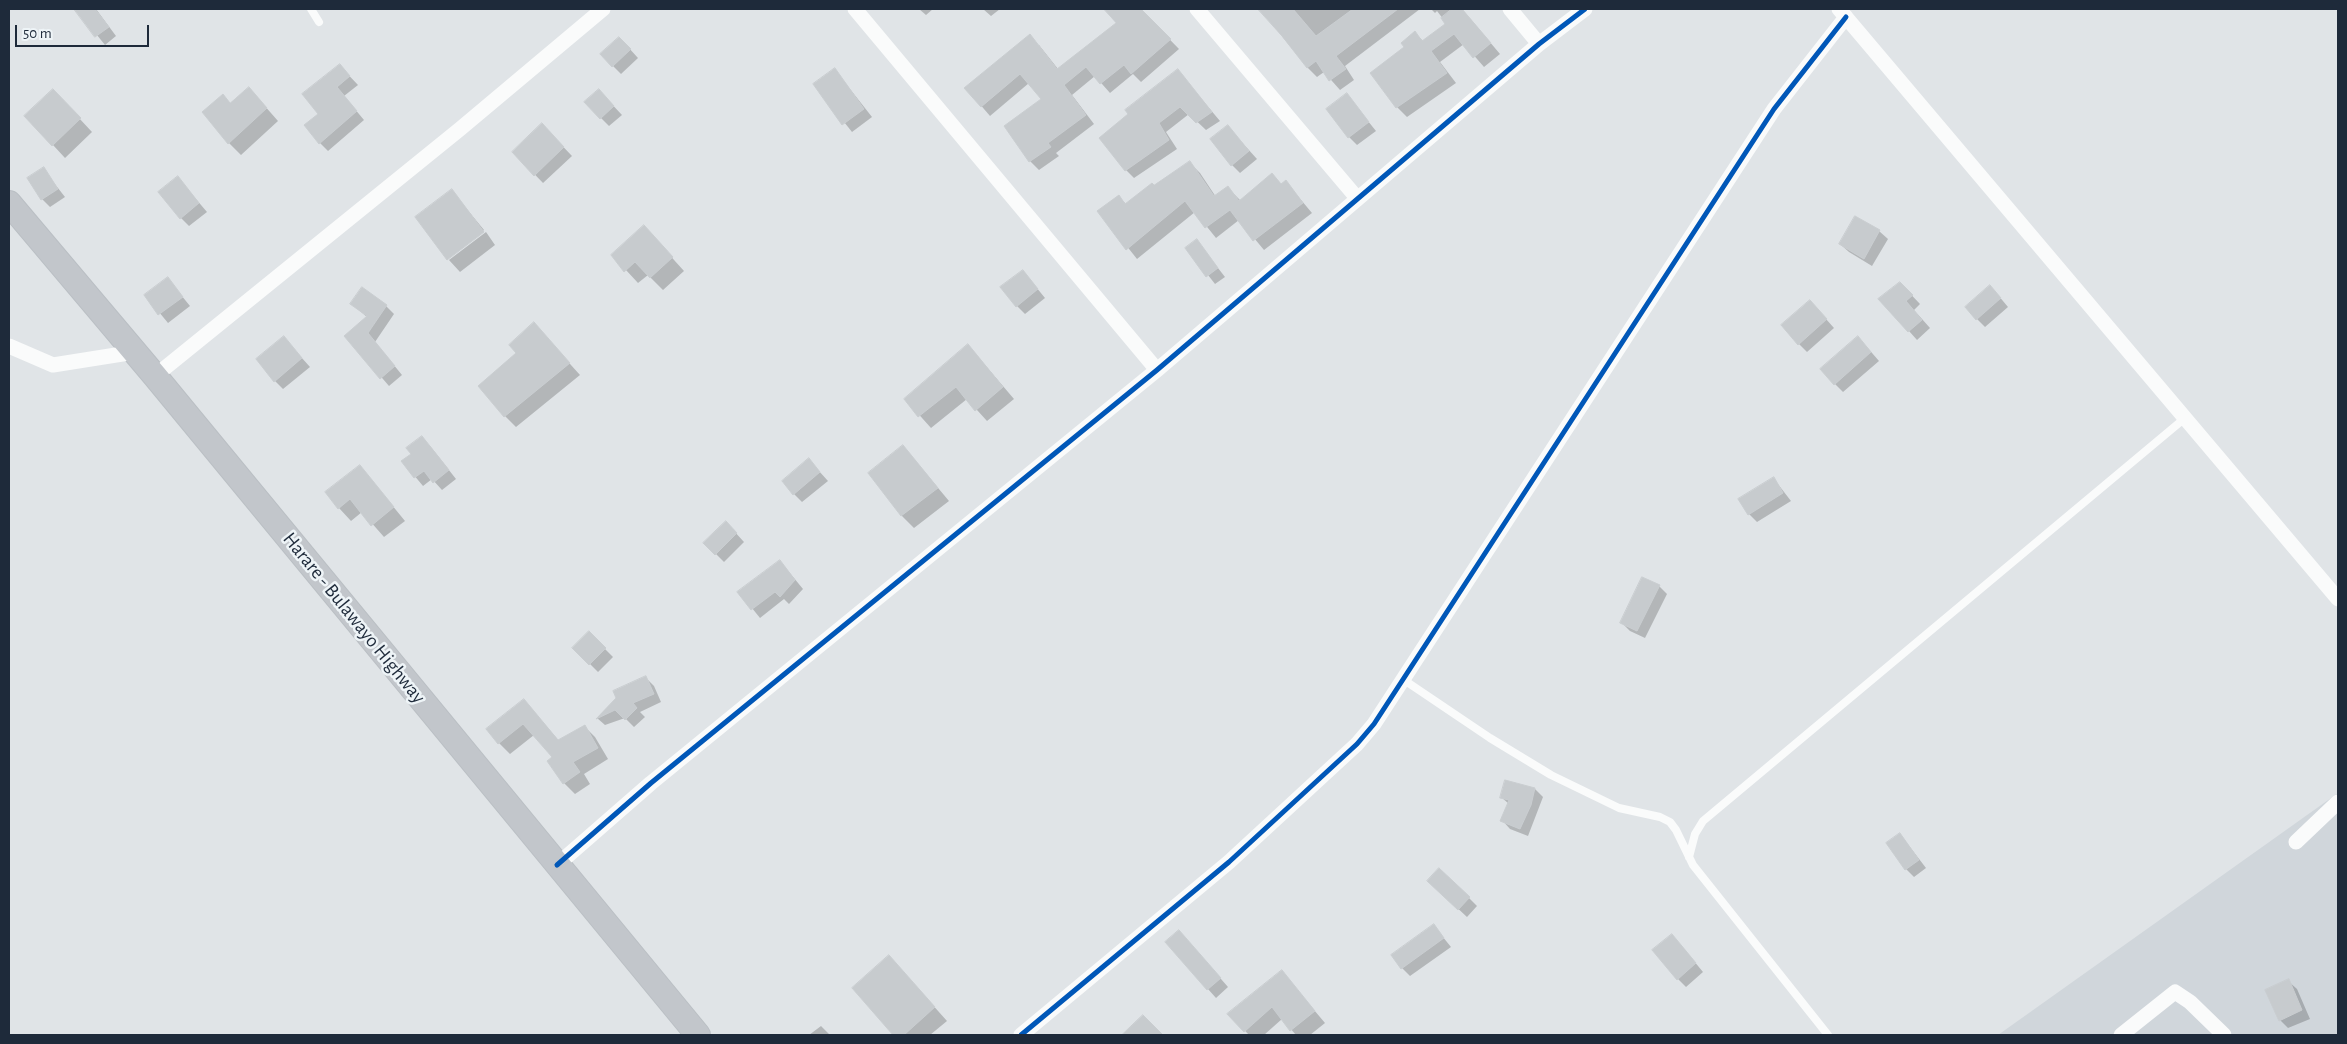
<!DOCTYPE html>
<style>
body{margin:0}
#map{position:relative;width:2347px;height:1044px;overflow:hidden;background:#e0e4e7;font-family:"Alegreya Sans",sans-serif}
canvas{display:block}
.frame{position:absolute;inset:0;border:10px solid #1e2a3a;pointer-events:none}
.scale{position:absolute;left:15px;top:25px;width:134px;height:22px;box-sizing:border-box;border:2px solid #1e2a3a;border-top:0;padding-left:6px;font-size:15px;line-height:18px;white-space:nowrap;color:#1e2a3a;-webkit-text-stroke:4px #eef4f7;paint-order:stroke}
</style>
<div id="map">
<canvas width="2347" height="1044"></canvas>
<div class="frame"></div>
<div class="scale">50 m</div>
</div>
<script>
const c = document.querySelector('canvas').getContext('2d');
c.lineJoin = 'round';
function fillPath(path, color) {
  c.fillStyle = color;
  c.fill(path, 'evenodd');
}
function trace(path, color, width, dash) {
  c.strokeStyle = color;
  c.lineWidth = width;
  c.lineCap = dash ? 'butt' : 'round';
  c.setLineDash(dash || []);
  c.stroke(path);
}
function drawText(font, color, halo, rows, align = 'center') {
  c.font = font + ' "Alegreya Sans",sans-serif';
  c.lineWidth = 5;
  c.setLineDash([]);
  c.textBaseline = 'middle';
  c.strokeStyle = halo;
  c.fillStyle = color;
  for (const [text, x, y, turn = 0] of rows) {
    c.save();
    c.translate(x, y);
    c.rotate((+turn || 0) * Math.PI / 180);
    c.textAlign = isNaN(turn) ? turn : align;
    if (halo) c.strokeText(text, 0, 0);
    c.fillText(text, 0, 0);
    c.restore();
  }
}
fillPath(new Path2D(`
 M2338,793V1035H1998Z`), '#d0d6db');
fillPath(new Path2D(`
 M76,9H96L116,36L105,45Z
 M919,9H933L926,15Z
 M983,9H1000L991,16Z
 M1105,9H1140L1179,49L1141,82L1133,74L1110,93L1095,76L1072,95L1094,124L1056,153L1059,156L1039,170L1030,161L1043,100L1029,83L990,116L966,88L1039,45L1058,69L1117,23Z
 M1260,9L1344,10L1420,9L1345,66L1354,80L1340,90L1324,72L1317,77L1307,67Z
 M1431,9H1462L1500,54L1484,67L1464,44L1440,62L1456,83L1407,117L1397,107L1406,47L1415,33L1423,41L1447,24L1437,11L1435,13Z
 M628,47L638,58L621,74L613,66Z
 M340,66L358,85L344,96L364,120L328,151L320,143L319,114Z
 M835,70L872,117L852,132L814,84Z
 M1178,71L1220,121L1206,130L1189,114L1166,132L1177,149L1134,178L1126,170Z
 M249,88L278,121L241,155L229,143L223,96L231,104Z
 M1347,95L1376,131L1357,145L1349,137Z
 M607,99L622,115L609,126L601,118Z
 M65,103L92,132L65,158L53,145Z
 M1228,127L1257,159L1240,173L1232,165Z
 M550,133L572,156L543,183L513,152Z
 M1190,163L1200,173L1216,197L1228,188L1241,201L1272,174L1282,185L1286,182L1312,213L1264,250L1239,220L1216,238L1195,212L1137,259L1099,211L1118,196L1127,205Z
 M43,169L65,197L50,207L42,199Z
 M178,178L207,212L189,226L181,218Z
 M452,191L484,230L448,258Z
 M1879,231L1888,239L1872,266L1849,252L1840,244Z
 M486,232L495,245L460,272L449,260Z
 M656,240L684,271L663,290L648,275L638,283L613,256Z
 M1197,241L1225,277L1215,284L1187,248Z
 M1023,271L1045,298L1025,314L1017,306Z
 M168,279L190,306L168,323L145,295Z
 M1900,283L1920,304L1914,310L1930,328L1917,340L1909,331Z
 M1998,295L2008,307L1985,327L1977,319Z
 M352,304L386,306L394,314L375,342L402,375L389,386L346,336L368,318Z
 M1818,310L1834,328L1807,352L1799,344Z
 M534,324L580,375L516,427L505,416L518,354Z
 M284,338L310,367L283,389L275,381Z
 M968,345L1014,399L987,421L967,399L931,428L905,399Z
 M1866,346L1879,361L1843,392L1835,384Z
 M430,446L456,479L442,490L432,479L423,486L403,462Z
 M903,446L949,501L914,528L902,516L870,474Z
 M809,460L828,481L802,502L794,494Z
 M360,466L405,521L384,537L362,512L351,521L339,508Z
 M1774,479L1791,501L1757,522L1749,514Z
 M734,531L744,542L724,562L716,554Z
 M780,561L803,589L789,604L784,599L760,618L739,592Z
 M1659,586L1667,594L1645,638L1630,631L1621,622Z
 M589,633L613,657L598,672L574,648Z
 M646,678L654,686L661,702L640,712L645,717L634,727L625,718L605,725L597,718L617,698Z
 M524,700L559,741L584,726L595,737L608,759L584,774L590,784L575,794L564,783L554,758L534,735L510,754L499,743Z
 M1535,789L1543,797L1528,836L1510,829L1502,820L1509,804L1501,797Z
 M1900,834L1926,868L1914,877L1906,869Z
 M1437,889L1469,898L1477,906L1467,917Z
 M1434,926L1451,947L1410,976L1402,968Z
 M1187,940L1228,987L1216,998L1167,943Z
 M1680,944L1703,972L1686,987L1678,979Z
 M889,956L947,1021L930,1035H895L853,988Z
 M1282,972L1325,1023L1310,1035H1296L1282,1019L1264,1035H1249L1229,1014Z
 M2288,981L2297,989L2310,1019L2288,1028L2280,1020Z
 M821,1026L830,1035H809Z`), '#0003');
const building = new Path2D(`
 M74,9H95L109,27L95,37Z
 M1104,9H1141L1171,39L1131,74L1124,65L1100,84L1086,67L1064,85L1086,115L1048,143L1051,147L1029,162L1004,126L1041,99L1020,74L981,107L964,88L1030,34L1057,69L1116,23Z
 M1258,9H1293L1316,36L1353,9H1398L1336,56L1346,69L1329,81L1316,61L1307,68L1282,36Z
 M1452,9H1462L1491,43L1473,58L1454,34L1431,51L1447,73L1396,108L1370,73L1404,47L1401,43L1415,31L1422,41L1445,24L1441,18Z
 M619,37L631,49L612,67L600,54Z
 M340,64L350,76L337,87L357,111L319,144L304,125L318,114L302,94Z
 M835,68L864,109L842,125L813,84Z
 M1178,69L1212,112L1196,123L1180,107L1159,123L1169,140L1125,171L1099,138L1128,114L1125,110Z
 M249,87L267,108L228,144L202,112L223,94L230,103Z
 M53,89L81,118L52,146L24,116Z
 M599,89L614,106L600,119L584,102Z
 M1347,93L1369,122L1348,138L1326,109Z
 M542,123L564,147L534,176L512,152Z
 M1228,125L1249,151L1231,166L1210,139Z
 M1190,161L1214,196L1228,186L1239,201L1272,173L1281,184L1286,180L1303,203L1253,241L1230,210L1205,228L1185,201L1126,250L1097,211L1119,195L1125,204L1152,183L1154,185Z
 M44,167L58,189L41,200L27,178Z
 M178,176L199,203L180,219L158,192Z
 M452,189L484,232L447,260L415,217Z
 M1855,216L1880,230L1864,259L1839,244Z
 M644,225L673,257L650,278L635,262L624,272L611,255Z
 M1197,239L1218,268L1206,277L1185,248Z
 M1023,270L1038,289L1016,307L1000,287Z
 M168,277L183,297L158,315L144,295Z
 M1900,282L1913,295L1906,301L1922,320L1908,332L1878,299Z
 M1990,285L2001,298L1976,320L1965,307Z
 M362,287L387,305L368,333L395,366L380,379L344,336L367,316L350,304Z
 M1810,300L1827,319L1798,345L1781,325Z
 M534,322L570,363L504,417L478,386L516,353L509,345Z
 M284,336L302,358L274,382L256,359Z
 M1858,336L1871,352L1834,385L1820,369Z
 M968,344L1003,387L975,411L956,387L918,417L904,399Z
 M422,436L449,470L433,483L424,471L414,478L401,461L411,454L406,448Z
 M903,445L938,488L901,516L868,473Z
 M809,458L820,472L793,495L782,481Z
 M360,465L394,507L371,526L350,499L338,509L325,492Z
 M1774,477L1783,493L1748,515L1738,499Z
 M726,521L737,533L715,555L703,543Z
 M780,560L795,580L780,597L775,592L751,610L737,592Z
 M1642,577L1660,585L1637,631L1620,623Z
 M589,631L606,648L589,665L572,648Z
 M646,676L654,694L633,703L637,708L625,720L615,710L596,719L616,698L613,691Z
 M524,699L558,740L585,725L598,748L573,762L580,772L563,784L547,761L552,757L523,724L498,744L486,729Z
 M1505,780L1535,788L1531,805L1520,829L1500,821L1509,800L1500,798Z
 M1900,833L1919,860L1905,870L1886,843Z
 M1439,868L1470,897L1458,910L1427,881Z
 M1434,924L1444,938L1401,969L1391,955Z
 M1179,930L1221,978L1207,990L1165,942Z
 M1672,934L1696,963L1677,980L1652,950Z
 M889,955L935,1007L904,1035H893L852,988Z
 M1282,970L1315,1011L1290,1031L1272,1007L1244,1032L1227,1014Z
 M2289,979L2302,1010L2279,1021L2265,990Z
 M1143,1015L1163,1035H1122Z`);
fillPath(building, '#c7cbce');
trace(building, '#c9cdd0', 1);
const trunk = new Path2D(`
 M9,203L155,376L698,1035`);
trace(trunk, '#babfc4', 26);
trace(new Path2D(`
 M311,9L319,22
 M1404,680L1490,738L1551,775L1619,808L1660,817L1670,822L1676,830L1693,865L1828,1035
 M1689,857L1695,834L1703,821L2185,418`), '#fafbfb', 8);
trace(new Path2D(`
 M855,9L1157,370
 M1197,9L1357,198
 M1510,9L1539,44
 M1839,9L2338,599
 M9,346L53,365L135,352
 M155,376L460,129L603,9
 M2296,842L2338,802
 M557,865L651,783L1157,370L1539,44L1585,9
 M1021,1035L1229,862L1357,744L1374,724L1774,109L1846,17
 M2121,1035L2175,992L2190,1002L2224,1035`), '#fafbfb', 15);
trace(trunk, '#c2c6cb', 24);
trace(new Path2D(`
 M557,865L651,783L1157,370L1539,44L1585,9
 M1021,1035L1229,862L1357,744L1374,724L1774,109L1846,17`), '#0057b8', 5);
drawText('20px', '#1e2a3a', '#eef4f7', [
 ["Harare - Bulawayo Highway",354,618,51]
]);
</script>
